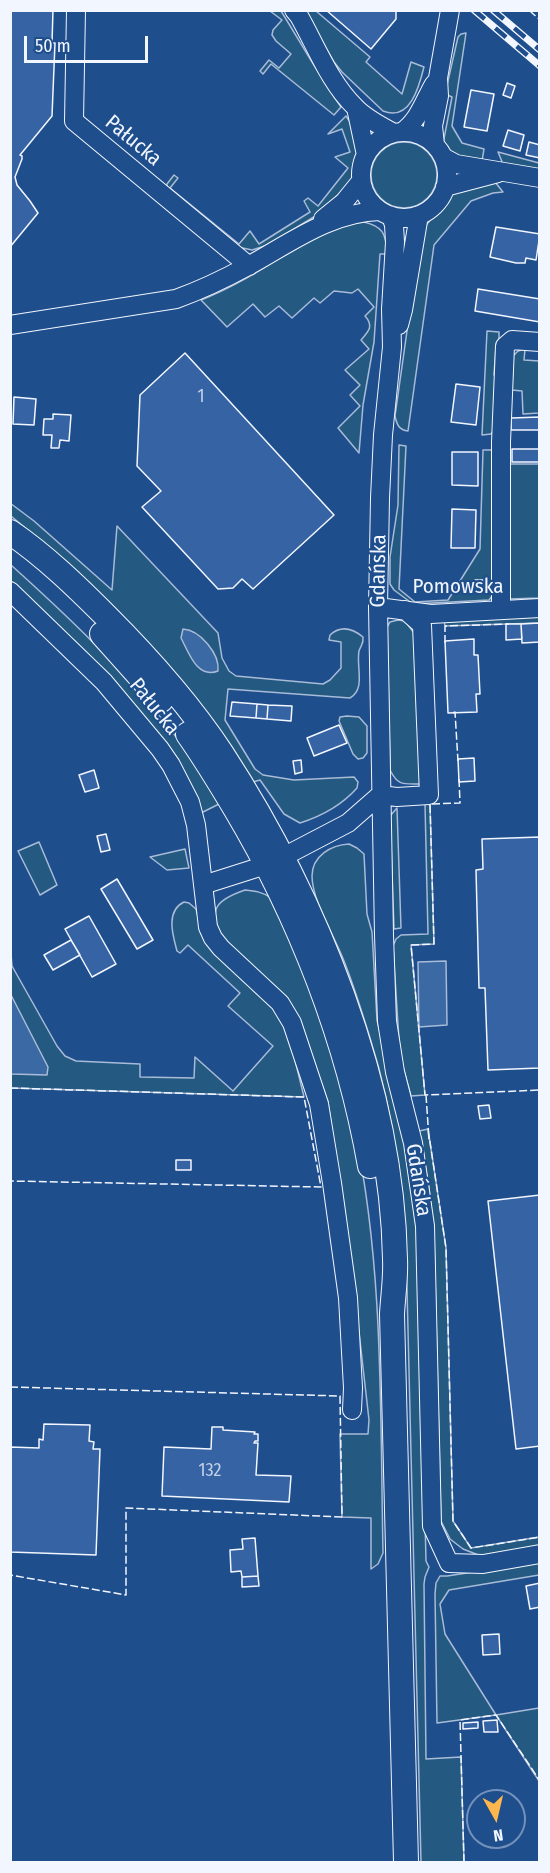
<!DOCTYPE html>
<meta charset="utf-8">
<style>
body{margin:0}
#map{position:relative;width:550px;height:1873px;overflow:hidden;background:#1f4e8c;font-family:"Fira Sans Condensed",sans-serif}
canvas{display:block}
.frame{position:absolute;inset:0;border:12px solid #f2f6ff;pointer-events:none}
.north{position:absolute;left:466px;top:1789px;width:60px;height:60px;box-sizing:border-box;background:#1f4e8c;border:2px solid #7391ba;border-radius:50%;rotate:172deg;font-size:16px;font-weight:700;line-height:24px;text-align:center;color:#f2f6ff}
.north::after{content:'';display:block;margin:auto;width:21px;height:27px;background:#ffb74d;clip-path:polygon(50% 0,100% 100%,50% 72%,0 100%)}
.scale{position:absolute;left:24px;top:36px;width:124px;height:27px;box-sizing:border-box;border:3px solid #f2f6ff;border-top:0;padding-left:8px;font-size:18px;line-height:21px;white-space:nowrap;color:#f2f6ff;-webkit-text-stroke:4px #1f4e8c;paint-order:stroke}
</style>
<div id="map">
<canvas width="550" height="1873"></canvas>
<div class="frame"></div>
<div class="north">N</div>
<div class="scale">50 m</div>
</div>
<script>
const c = document.querySelector('canvas').getContext('2d');
c.lineJoin = 'round';
function fillPath(path, color) {
  c.fillStyle = color;
  c.fill(path, 'evenodd');
}
function trace(path, color, width, dash) {
  c.strokeStyle = color;
  c.lineWidth = width;
  c.lineCap = dash ? 'butt' : 'round';
  c.setLineDash(dash || []);
  c.stroke(path);
}
function drawText(font, color, halo, rows, align = 'center') {
  c.font = font + ' "Fira Sans Condensed",sans-serif';
  c.lineWidth = 4.5;
  c.setLineDash([]);
  c.textBaseline = 'middle';
  c.strokeStyle = halo;
  c.fillStyle = color;
  for (const [text, x, y, turn = 0] of rows) {
    c.save();
    c.translate(x, y);
    c.rotate((+turn || 0) * Math.PI / 180);
    c.textAlign = isNaN(turn) ? turn : align;
    if (halo) c.strokeText(text, 0, 0);
    c.fillText(text, 0, 0);
    c.restore();
  }
}
const green = new Path2D(`
 M270,11H281C301,43 319,76 341,107L334,115L271,64L263,74L260,71L269,60L279,68L291,54L276,41L272,35L273,30L282,20Z
 M304,11H316L370,57L366,62L402,94L411,62L424,67C419,87 410,122 383,111L342,72L334,62Z
 M466,33L452,126L462,143L484,149L482,161C463,158 456,159 443,144L452,97L445,94L458,37L461,34Z
 M346,116L357,132V153L351,182L317,215L268,245L252,250L238,247L167,187V184L174,175L178,178L170,188L239,244L250,231L259,244L310,212L304,201L308,198L318,206L348,168L335,157L350,152L342,129L328,134Z
 M371 175a33 33 0 1 1 66 0a33 33 0 1 1-66 0Z
 M498,152L539,163V175L503,164Z
 M495,182L503,192L493,193L471,201L434,245L408,431C399,430 397,425 395,416L421,232C430,218 444,207 453,192Z
 M364,222C385,227 385,235 388,254H380L374,342L363,405L359,453L338,428L360,406L350,395L360,385L345,370L369,349L361,340C369,331 374,326 365,316L374,307L358,289L352,293L334,291L320,303L314,298L292,318L279,306L265,317L253,304L227,327L201,300C232,288 259,271 287,254C311,240 336,224 364,222Z
 M487,331L499,332V345L496,346L494,375H498L495,428L491,434L482,435Z
 M525,349L524,360L539,361V413L523,414L522,391L512,390L513,356L518,351Z
 M399,445L406,446L399,589L415,602L448,600L480,549L483,450H495L493,595L489,600L413,604L394,590L390,584V557L398,505Z
 M509,464H539V598L508,599Z
 M10,503L34,521L112,590L117,526L218,633L222,658L229,671L236,676L323,684L330,680L341,668V642L329,640L330,635C341,625 352,628 363,637C364,644 361,645 359,651C356,667 366,689 350,698L228,689L225,720L255,769L263,775L294,780L354,777L358,782L357,788C341,806 322,816 300,823L284,814L260,780L253,782L187,687L153,648L109,602L55,553L11,516Z
 M11,565C62,611 113,659 157,713C181,741 201,772 221,803L201,813L78,645L11,581Z
 M540,616L539,623L445,626L444,620Z
 M398,620L405,621L414,633L420,784C403,784 398,786 390,770L387,627L390,622Z
 M347,716L359,717L367,726V753L363,758L358,759L353,754L339,721L340,717Z
 M425,804H430L434,944L411,945L425,1095L411,1096L402,1063L399,1040L393,946L396,939L401,935L428,934Z
 M397,808L401,928L394,929L390,816Z
 M39,842L57,885L40,895L18,851Z
 M349,844L357,848L364,854L367,914L372,932L377,1020L407,1151L418,1236L426,1561L429,1567L425,1577L424,1584L426,1759L461,1757L464,1862H421L407,1289C403,1202 397,1122 370,1038C362,1012 354,986 344,961C335,937 312,901 312,876C312,856 331,845 349,844Z
 M185,849L189,868L167,870L150,857Z
 M245,890C255,891 263,892 271,898C286,912 304,968 311,989C327,1036 344,1083 355,1132C384,1269 380,1414 383,1553L378,1564L371,1569V1518L342,1517L340,1434H368L369,1420L350,1253L328,1102L301,1025L223,939C207,909 216,900 245,890Z
 M184,902L189,903L196,909L205,941L272,1006L288,1031L304,1097L11,1088L10,942L12,966L57,1046L65,1056L76,1061L140,1064V1077L194,1078L195,1057L233,1091L273,1046L228,1006L240,993L188,945L180,953L177,951C173,936 165,911 184,902Z
 M428,1129L446,1248L453,1521L471,1548L539,1537V1547L481,1556L463,1549L450,1539L441,1521L434,1234L429,1188L419,1131Z
 M539,1562V1575L449,1590L440,1604L445,1634L496,1715L539,1708V1781L496,1715L437,1723L435,1594L436,1583L440,1576H447Z`);
fillPath(green, '#245a82');
trace(green, '#a8bbd7', 1.5);
const water = new Path2D(`
 M183,629C200,630 220,654 218,671C197,679 189,653 181,638Z
 M446,961L447,1025L419,1027L418,962Z
 M10,993L48,1067L47,1075L11,1074Z`);
fillPath(water, '#3b69a3');
trace(water, '#a8bbd7', 1.5);
const building = new Path2D(`
 M10,10H53L52,43H55L52,116L20,155L22,156V159L15,177L17,185L30,201L38,213L10,247Z
 M326,10H396V19L371,49Z
 M507,83L515,86L511,98L503,95Z
 M471,90L494,94L487,131L464,127Z
 M508,130L524,135L520,151L503,146Z
 M529,142L540,145V158L526,155Z
 M496,227L540,234L536,260L526,258L525,263H516L490,257Z
 M478,289L540,299V322L475,311Z
 M185,353L334,515L253,589L242,579L233,588L218,589L142,507L161,491L137,466L140,395Z
 M456,384L480,387L476,425L451,422Z
 M14,397L36,399L34,425L13,424Z
 M53,414L71,415L69,441L60,440L59,448H51L52,435H43L44,419H53Z
 M540,417V430H511V418Z
 M512,449H540V462H512Z
 M452,452H478V486L452,485Z
 M452,509L476,510L475,548H451Z
 M475,580H483V589H475Z
 M540,623V642L522,643L521,624Z
 M506,624H521L522,639L506,640Z
 M474,639V655H478L480,694H476L477,712L448,713L445,641Z
 M232,702L257,704L256,718L230,716Z
 M257,704L268,705L267,719L256,718Z
 M268,705L292,706L291,721L267,719Z
 M339,725L347,743L314,756L307,738Z
 M474,758L475,781L459,782L458,759Z
 M301,760L302,772L295,774L293,761Z
 M94,770L99,788L85,792L79,775Z
 M106,834L110,850L101,852L97,836Z
 M540,837V1068L488,1070L485,988H479L476,870L483,869L482,839Z
 M117,879L153,940L137,949L101,889Z
 M89,916L116,964L92,977L65,929Z
 M71,940L80,955L53,970L44,955Z
 M489,1105L491,1118L480,1119L478,1106Z
 M176,1160H191V1170H176Z
 M540,1195V1446L516,1449L488,1201Z
 M44,1424L90,1425L89,1441L94,1442L93,1449H100L96,1555L10,1552V1447L39,1448V1439L43,1440Z
 M212,1427H223V1430L255,1432L254,1434H258V1441H255L254,1443H258L256,1475L291,1476L289,1502L162,1496L164,1447L211,1449Z
 M255,1538L258,1576L242,1577L241,1571L231,1572L230,1550L243,1549L242,1539Z
 M258,1576L259,1586L242,1587V1577Z
 M540,1583V1607L530,1609L526,1586Z
 M499,1634L500,1654L483,1655L482,1635Z
 M497,1720L498,1732H484L483,1721Z
 M478,1722V1728L463,1729V1723Z`);
fillPath(building, '#3563a3');
trace(building, '#f2f6ff', 1.5);
const minor = new Path2D(`
 M76,10L74,121L249,266
 M294,10L299,16C316,46 330,83 355,107C365,118 381,126 394,133
 M356,108L366,155
 M402,132C419,120 424,101 434,84
 M361 175a43 43 0 1 1 86 0a43 43 0 1 1-86 0Z
 M435,145L433,126L439,96L438,78L450,10
 M443,157L456,164L540,178
 M445,187L498,173
 M391,216L394,225L395,242L391,309L392,347L383,435L380,498L378,607L384,935L387,1021L395,1072L413,1143L425,1226L432,1526L449,1563L483,1564L540,1554
 M323,219L344,202L361,181
 M10,325L176,299C201,290 224,279 248,266C290,243 331,212 380,211
 M399,325L403,310L419,215
 M10,591L104,682L160,749L171,765L190,802L196,825L208,927L213,938L221,948L280,1003L292,1023L319,1104L332,1183L348,1298L353,1388L352,1410
 M378,607L431,614L540,608
 M501,610V442L505,346L512,340L540,342
 M380,795L397,797L429,795L422,625L405,610
 M203,885L266,865L283,857L348,823L380,795`);
const major = new Path2D(`
 M10,532C45,556 76,586 106,616C148,658 189,704 222,754C316,898 392,1087 395,1259C396,1277 393,1296 392,1314L406,1862
 M102,634L161,700
 M188,734C205,758 220,783 235,808C300,917 348,1041 370,1166`);
trace(minor, '#f2f6ff', 20);
trace(major, '#f2f6ff', 26);
trace(minor, '#1f4e8c', 18);
trace(major, '#1f4e8c', 24);
const rail = new Path2D(`
 M474,10L540,66
 M493,10L540,50`);
trace(rail, '#f2f6ff', 7);
trace(rail, '#1f4e8c', 4.5, [14]);
trace(new Path2D(`
 M531,10V12L540,20
 M445,643V626L509,624
 M453,713L455,712L458,761
 M459,779L460,803L430,804L434,944L411,945L425,1095L540,1090
 M10,1088L304,1097L321,1187L10,1181
 M426,1095L429,1139L428,1129L446,1248L453,1521L471,1548L540,1537
 M10,1387L340,1396L342,1517L126,1508V1595L10,1575
 M464,1862L460,1720L496,1715L540,1781`), '#f2f6ff', 1.5, [8, 3]);
drawText('18px', '#c3d1e8', null, [
 ["1",201,397],
 ["132",210,1471]
]);
drawText('21px', '#f2f6ff', '#1f4e8c', [
 ["Pałucka",133,141,40],
 ["Gdańska",379,571,-89],
 ["Pomowska",458,587],
 ["Pałucka",154,707,51],
 ["Gdańska",418,1180,81]
]);
</script>
